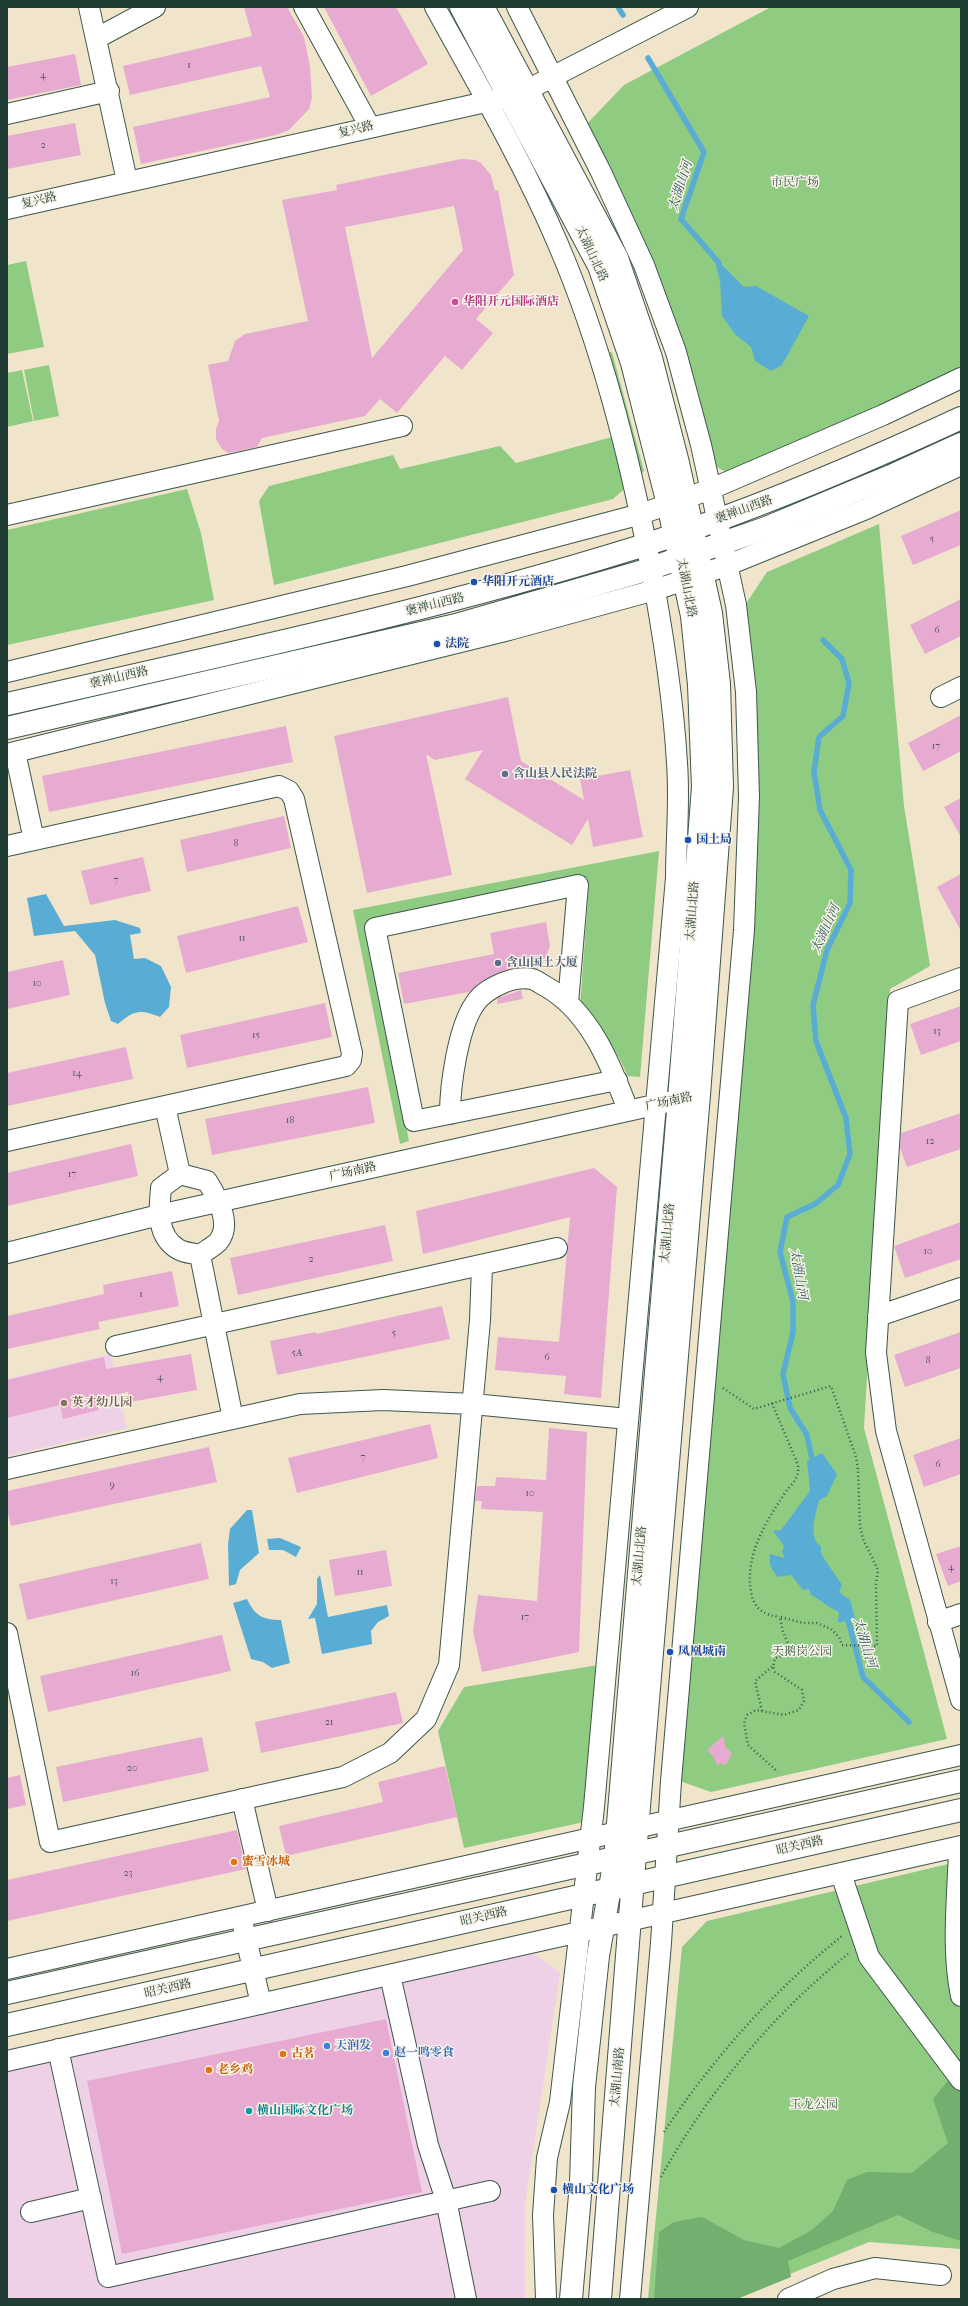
<!DOCTYPE html>
<meta charset="utf-8">
<style>
body{margin:0}
#map{position:relative;width:968px;height:2306px;overflow:hidden;background:#f0e5cb;font-family:"IM FELL French Canon",serif}
canvas{display:block}
.frame{position:absolute;inset:0;border:8px solid #1f3d34;pointer-events:none}
</style>
<div id="map">
<canvas width="968" height="2306"></canvas>
<div class="frame"></div>
</div>
<script>
const c = document.querySelector('canvas').getContext('2d');
c.lineJoin = 'round';
function fillPath(path, color) {
  c.fillStyle = color;
  c.fill(path, 'evenodd');
}
function trace(path, color, width, dash) {
  c.strokeStyle = color;
  c.lineWidth = width;
  c.lineCap = dash ? 'butt' : 'round';
  c.setLineDash(dash || []);
  c.stroke(path);
}
function drawText(font, color, halo, rows, align = 'center') {
  c.font = font + ' "IM FELL French Canon","Noto Serif SC",serif';
  c.lineWidth = 3;
  c.setLineDash([]);
  c.textBaseline = 'middle';
  c.strokeStyle = halo;
  c.fillStyle = color;
  for (const [text, x, y, turn = 0] of rows) {
    c.save();
    c.translate(x, y);
    c.rotate((+turn || 0) * Math.PI / 180);
    c.textAlign = isNaN(turn) ? turn : align;
    if (halo) c.strokeText(text, 0, 0);
    c.fillText(text, 0, 0);
    c.restore();
  }
}
fillPath(new Path2D(`
 M111,1354L127,1428L7,1456V1379Z
 M533,1953L560,1973L525,2204V2299H7V2067Z`), '#eed0e7');
fillPath(new Path2D(`
 M771,7H961V374L726,472L705,461L681,357L581,130L624,85Z
 M26,261L44,347L7,354V265Z
 M612,352L644,471L613,499L274,585L259,501L269,486L393,455L400,469L500,446L516,463L623,434L601,355Z
 M49,365L59,416L34,421L24,370Z
 M22,370L33,421L7,427V373Z
 M187,489L201,533L214,600L7,645V530Z
 M879,524L904,806L930,966L890,989L864,1428L947,1739L711,1792L674,1779L758,783L741,611L767,572Z
 M659,851L640,1077L628,1076L618,1056L580,1006L589,884L368,929L409,1141L400,1144L353,910Z
 M598,1665L584,1822L464,1848L438,1731L464,1687Z
 M961,1861V2249L869,2242L728,2299H648L682,1947L707,1921Z`), '#8fcb80');
fillPath(new Path2D(`
 M950,2078L961,2092V2241L933,2232L898,2215L788,2261L791,2277L737,2299H654L659,2232L674,2222L702,2217L744,2240L779,2248L812,2230L833,2211L847,2180L867,2172L912,2173L948,2143L933,2099Z`), '#73af6e');
fillPath(new Path2D(`
 M714,257L744,287L756,286L809,316L782,365L771,371L755,361L751,347L735,334L722,316L720,281Z
 M46,894L64,926L115,920L140,928L141,933L130,935L134,959L145,958L161,966L171,987L169,1007L160,1017C140,1009 134,1010 118,1024L111,1021L105,1003L95,955L75,931L34,936L27,898Z
 M822,1453L837,1474L827,1496L819,1500C816,1516 807,1534 821,1547V1554L842,1585L839,1592L850,1600L855,1618L838,1623L839,1612C829,1608 821,1600 811,1595L809,1589L803,1590L791,1575L777,1577L770,1565V1554L785,1558L782,1552L784,1546L773,1531L781,1530L810,1491L807,1461Z
 M247,1510H252L259,1553L240,1570L236,1584L229,1586L228,1545L230,1529Z
 M280,1538L301,1547L296,1557L283,1550H269L267,1539Z
 M320,1575L328,1617L387,1605L389,1616L378,1622L371,1631L372,1644L322,1654L315,1618L308,1619L317,1604V1579Z
 M247,1599C255,1616 263,1620 281,1620L290,1663L272,1668L263,1662L251,1659L233,1603Z`), '#59add5');
trace(new Path2D(`
 M618,7L623,15
 M648,58L704,152L681,219L719,263
 M813,1464L807,1435L790,1408L783,1374L793,1332V1302L780,1252L787,1217L815,1204L838,1185L850,1154L846,1118L816,1041L813,1005L827,950L850,903L851,870L820,810L814,772L819,737L843,716L849,683L842,659L823,640
 M844,1615L848,1620L863,1677L909,1722`), '#59add5', 5.5);
fillPath(new Path2D(`
 M244,7H287L304,37L310,66L312,98L309,109L289,130L276,135L141,164L133,127L270,97L261,66L130,95L123,66L252,36Z
 M324,7H396L428,64L371,96Z
 M75,54L81,85L7,100V67Z
 M75,123L81,155L7,169V136Z
 M461,159L475,160L481,163L491,175L495,191L498,190L514,275L476,319L493,333L462,370L445,356L397,413L380,399L365,416L262,438L257,447L228,453L222,449L216,439V429L219,421L208,365L228,361L235,341L245,334L308,321L282,200L337,190L336,185ZM454,206L463,250L372,358L345,227Z
 M961,510V545L913,565L901,536Z
 M961,599V636L925,654L910,625Z
 M508,697L521,761L584,800L580,779L630,770L643,837L593,847L588,819L572,845L465,779L483,750L435,760L426,754L452,875L367,893L334,736Z
 M961,715V751L923,771L908,743Z
 M286,726L293,762L49,812L42,776Z
 M961,798V837L944,807Z
 M284,816L291,848L187,872L180,840Z
 M143,857L151,891L90,905L81,871Z
 M961,874V931L937,887Z
 M298,906L308,942L186,973L177,936Z
 M546,922L550,946L544,962L537,969L525,967L508,969L486,979L469,992L404,1004L398,973L494,954L490,933Z
 M63,960L70,995L7,1009V972Z
 M521,990L523,999L497,1004L498,998Z
 M325,1003L332,1037L187,1068L180,1035Z
 M961,1006V1041L921,1055L910,1024Z
 M126,1047L133,1079L7,1106V1073Z
 M368,1087L375,1123L212,1155L205,1119Z
 M961,1113V1149L907,1167L900,1148L901,1133Z
 M131,1144L138,1176L7,1206V1173Z
 M594,1168L617,1187L601,1398L564,1394L566,1376L495,1370L498,1337L559,1342L570,1217L423,1254L416,1211Z
 M961,1222V1259L905,1278L894,1246Z
 M385,1225L393,1261L238,1295L230,1258Z
 M172,1271L179,1306L98,1322L100,1329L7,1349V1316L104,1294L103,1285Z
 M442,1306L450,1339L277,1375L270,1341L316,1332V1334Z
 M961,1332V1368L905,1387L894,1355Z
 M191,1354L197,1390L130,1402L128,1392L97,1399L99,1410L63,1419L60,1405L7,1418V1380L104,1357L106,1369Z
 M430,1424L438,1458L297,1493L288,1458Z
 M549,1428L587,1432L579,1652L482,1672L473,1631L478,1595L537,1601L543,1512L481,1509L482,1501H475L477,1486H495L496,1477L546,1480Z
 M961,1438V1474L924,1487L913,1455Z
 M209,1447L217,1482L11,1526L7,1509V1491Z
 M201,1543L209,1579L27,1620L19,1584Z
 M961,1546V1581L948,1586L936,1554Z
 M386,1550L392,1586L335,1596L329,1560Z
 M222,1635L231,1671L48,1712L40,1676Z
 M396,1692L403,1723L261,1753L255,1722Z
 M724,1735L725,1747L732,1753L726,1765L721,1763L717,1765L713,1756L707,1750Z
 M202,1737L209,1771L63,1802L56,1767Z
 M445,1766L457,1817L286,1856L279,1826L383,1802L378,1782Z
 M20,1775L26,1805L7,1809V1778Z
 M237,1830L246,1869L7,1921V1880Z
 M386,2019L422,2192L122,2254L87,2081Z`), '#e7abd1');
const minor = new Path2D(`
 M89,7L127,181
 M304,7L370,127
 M435,7C478,85 523,162 558,244C601,344 628,451 649,558C662,626 673,694 677,763C680,801 676,840 676,878L594,1807L560,2102L547,2158L543,2215L546,2299
 M517,7L600,170L644,265L676,352L701,445L736,605L746,692L749,797L744,930L671,1781L661,1943L630,2299
 M97,38L155,7
 M7,114L109,91
 M7,209L508,97L527,90L688,7
 M7,515L402,426
 M7,672L407,576L641,514L711,489L883,415L961,378
 M941,697L961,687
 M15,752L34,840
 M7,754L509,630L655,590L728,565L866,509L961,465
 M7,846L279,786L289,791L294,799L352,1053L351,1060L346,1066L7,1141
 M961,978L898,1001L876,1353L886,1431L961,1700
 M568,1003L578,885L375,928L414,1121L617,1080
 M165,1106L180,1174
 M450,1114C450,1085 458,1029 474,1005C481,993 493,987 505,982C513,979 523,977 532,979C536,980 541,984 545,986C590,1011 611,1065 628,1110
 M180,1174L207,1181C217,1197 233,1224 218,1242C213,1247 205,1251 200,1255C193,1253 184,1253 178,1249C156,1236 159,1209 161,1188Z
 M7,1253L159,1215L668,1102
 M200,1255L233,1419
 M878,1316L961,1288
 M116,1346L557,1248
 M7,1469L300,1404L383,1400L473,1404L628,1419
 M938,1622L961,1614
 M7,1633L50,1842L343,1777L390,1753L426,1719L449,1665L480,1320L482,1266
 M242,1799L268,1911
 M959,1847C958,1895 951,1948 961,1996
 M841,1874L869,1957L961,2080
 M243,1925L261,2004
 M7,1969L961,1755
 M390,1975L428,2145L446,2200L466,2299
 M58,2049L108,2277L490,2191
 M7,2061L961,1846
 M31,2212L91,2198
 M788,2299L833,2279L875,2268L941,2275`);
const major = new Path2D(`
 M461,7L599,266L632,363L668,504L692,616L699,685L703,787L679,1099L615,1859L598,1956L584,2087L581,2183L571,2299
 M483,7L617,258L651,358L678,463L711,613L719,684L722,787L699,1095L635,1854L600,2299
 M7,704C217,656 429,612 635,548C747,513 855,467 961,418
 M7,728L456,625L643,571L766,528L891,476L961,444
 M7,1993L961,1781
 M7,2025L961,1810`);
trace(minor, '#3e564b', 22);
trace(major, '#3e564b', 24);
trace(new Path2D(`
 M723,1388L754,1409L831,1386L856,1457L858,1471L860,1526L863,1539L878,1570L876,1584L877,1646L842,1645L839,1637L831,1629L817,1623H803L780,1617L783,1632L792,1653L775,1658L773,1666L775,1672L802,1690L804,1701L799,1710L784,1715L756,1710L747,1715L744,1723L748,1745L778,1772
 M772,1403L798,1465C800,1480 790,1484 783,1496C764,1525 745,1556 751,1592C754,1609 764,1615 780,1617
 M762,1711L755,1681L773,1666
 M664,2132C713,2058 773,1991 842,1936
 M661,2177C708,2092 772,2015 848,1954`), '#3e564b', 2.5, [1, 3]);
trace(minor, '#fff', 20);
trace(major, '#fff', 22);
for (const [x, y, r, color] of [
 [455,302,4,"#d1479c"],
 [474,582,4,"#1a4fb4"],
 [437,644,4,"#1a4fb4"],
 [505,774,4,"#5c6f8a"],
 [688,840,4,"#1a4fb4"],
 [498,963,4,"#5c6f8a"],
 [64,1403,4,"#8d6e63"],
 [670,1652,4,"#1a4fb4"],
 [234,1862,4,"#e8710a"],
 [327,2046,4,"#3f7fe0"],
 [386,2053,4,"#3f7fe0"],
 [283,2054,4,"#e8710a"],
 [209,2070,4,"#e8710a"],
 [249,2111,4,"#0f9aa8"],
 [554,2190,4,"#1a4fb4"]
]) {
  const dot = new Path2D();
  dot.arc(x, y, r, 0, 2 * Math.PI);
  c.fillStyle = color;
  c.fill(dot);
  trace(dot, '#f7f3e8', 1.5);
}
drawText('10px', '#51585b', null, [
 ["1",189,66],
 ["4",43,76],
 ["2",43,146],
 ["5",932,540],
 ["6",937,631],
 ["17",936,747],
 ["8",236,844],
 ["7",116,881],
 ["11",242,939],
 ["10",37,984],
 ["13",937,1032],
 ["15",256,1036],
 ["14",77,1074],
 ["18",290,1121],
 ["12",930,1142],
 ["17",72,1175],
 ["10",928,1252],
 ["2",311,1260],
 ["1",141,1295],
 ["5",394,1334],
 ["5A",297,1354],
 ["6",547,1358],
 ["8",928,1361],
 ["4",160,1378],
 ["7",363,1458],
 ["6",938,1465],
 ["9",112,1486],
 ["10",530,1494],
 ["4",951,1568],
 ["11",360,1573],
 ["13",114,1582],
 ["17",525,1618],
 ["16",135,1674],
 ["21",329,1723],
 ["20",132,1769],
 ["23",128,1874]
]);
drawText('12px', '#1f3d34', '#f7f3e8', [
 ["复兴路",356,130,-13],
 ["复兴路",39,201,-13],
 ["太湖山北路",591,254,65],
 ["褒禅山西路",744,510,-20],
 ["太湖山北路",686,588,79],
 ["褒禅山西路",435,605,-14],
 ["褒禅山西路",119,678,-13],
 ["太湖山北路",693,911,-86],
 ["广场南路",669,1102,-12],
 ["广场南路",353,1172,-13],
 ["太湖山北路",668,1233,-85],
 ["太湖山北路",640,1556,-85],
 ["昭关西路",800,1846,-13],
 ["昭关西路",484,1917,-13],
 ["昭关西路",168,1989,-13],
 ["太湖山南路",618,2077,-85]
]);
drawText('12px', '#355943', '#f7f3e8', [
 ["市民广场",795,183],
 ["天鹅岗公园",802,1652],
 ["玉龙公园",814,2105]
]);
drawText('bold 12px', '#b23c85', '#f7f3e8', [
 ["华阳开元国际酒店",463,302]
], 'left');
drawText('bold 12px', '#164399', '#f7f3e8', [
 ["华阳开元酒店",482,582],
 ["法院",445,644],
 ["国土局",696,840],
 ["凤凰城南",678,1652],
 ["横山文化广场",562,2190]
], 'left');
drawText('bold 12px', '#4e5e75', '#f7f3e8', [
 ["含山县人民法院",513,774],
 ["含山国土大厦",506,963]
], 'left');
drawText('bold 12px', '#785e54', '#f7f3e8', [
 ["英才幼儿园",72,1403]
], 'left');
drawText('bold 12px', '#c56008', '#f7f3e8', [
 ["蜜雪冰城",242,1862],
 ["古茗",291,2054],
 ["老乡鸡",217,2070]
], 'left');
drawText('bold 12px', '#366cbe', '#f7f3e8', [
 ["天润发",335,2046],
 ["赵一鸣零食",394,2053]
], 'left');
drawText('bold 12px', '#0d838f', '#f7f3e8', [
 ["横山国际文化广场",257,2111]
], 'left');
drawText('italic 13px', '#2e595c', '#f7f3e8', [
 ["太湖山河",681,186,-73],
 ["太湖山河",826,929,-66],
 ["太湖山河",798,1274,80],
 ["太湖山河",864,1643,73]
]);
</script>
